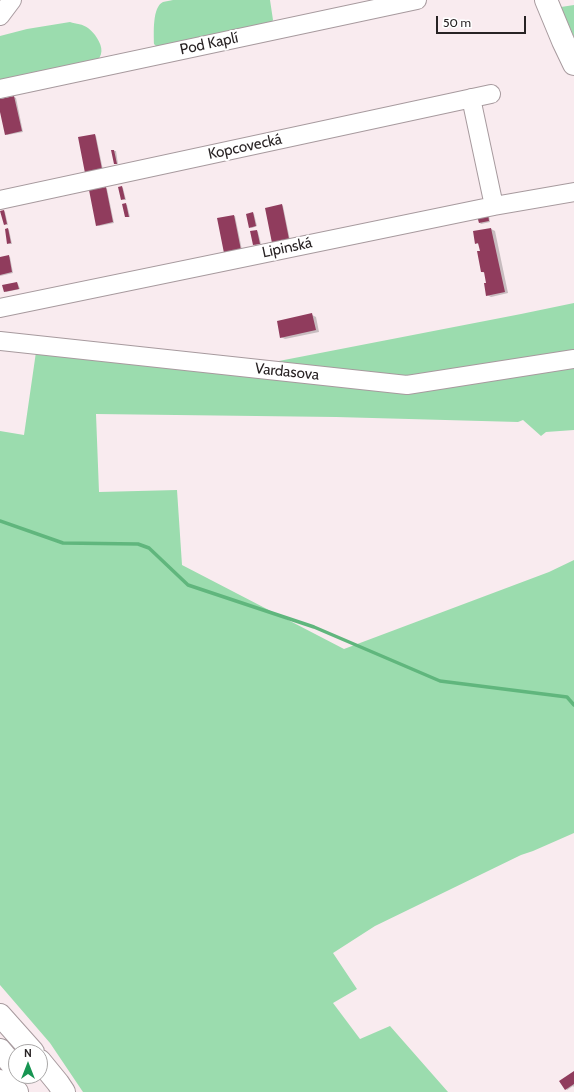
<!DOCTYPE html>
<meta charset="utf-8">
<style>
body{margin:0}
#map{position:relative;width:574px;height:1092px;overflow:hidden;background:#f9ebef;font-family:Cabin,sans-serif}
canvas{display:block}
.north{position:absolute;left:8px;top:1044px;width:40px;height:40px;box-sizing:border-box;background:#fff;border:1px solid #a9a7a7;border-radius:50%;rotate:0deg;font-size:11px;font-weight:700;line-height:16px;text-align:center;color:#282324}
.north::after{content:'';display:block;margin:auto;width:14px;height:18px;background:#179552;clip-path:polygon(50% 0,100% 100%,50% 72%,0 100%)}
.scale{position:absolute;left:436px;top:16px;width:90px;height:18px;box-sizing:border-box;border:2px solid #282324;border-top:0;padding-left:5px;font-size:12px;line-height:14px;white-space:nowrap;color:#282324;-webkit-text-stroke:3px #fff;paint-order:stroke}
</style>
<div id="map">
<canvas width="574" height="1092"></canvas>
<div class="north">N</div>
<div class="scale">50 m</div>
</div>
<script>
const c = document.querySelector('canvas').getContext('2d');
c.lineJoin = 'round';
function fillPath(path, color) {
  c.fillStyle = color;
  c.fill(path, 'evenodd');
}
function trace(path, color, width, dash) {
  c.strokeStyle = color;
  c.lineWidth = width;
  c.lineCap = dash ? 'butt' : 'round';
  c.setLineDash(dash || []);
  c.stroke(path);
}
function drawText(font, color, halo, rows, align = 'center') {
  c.font = font + ' Cabin,sans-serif';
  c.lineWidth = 4;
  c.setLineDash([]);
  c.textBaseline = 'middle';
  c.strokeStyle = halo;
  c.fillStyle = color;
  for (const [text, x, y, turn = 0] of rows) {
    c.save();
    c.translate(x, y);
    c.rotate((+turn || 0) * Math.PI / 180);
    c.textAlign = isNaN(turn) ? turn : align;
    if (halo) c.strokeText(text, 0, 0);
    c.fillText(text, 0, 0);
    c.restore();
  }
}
fillPath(new Path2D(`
 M173,0H270L273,20L270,25L158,48L154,44C154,34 152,7 163,2C166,1 170,1 173,0Z
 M574,5V37L561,7Z
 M70,22C76,24 83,24 88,28C91,30 93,33 95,35C101,44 105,52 97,61L0,84V36L27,29Z
 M574,303V430L546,432L541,436L523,420L518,422L336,417L96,414L99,492L177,490L182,565L344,649L549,572L574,560V833L533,851L521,855L375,926L333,953L357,989L333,1003L360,1039L390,1026L448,1092H83L50,1043L0,985V431L24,435L36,352L248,367L521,314Z`), '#9bdcae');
fillPath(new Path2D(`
 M14,97L16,98L23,132L7,135L6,134L0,107V100Z
 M95,135L96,136L103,170L88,173Z
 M112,151H116L118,164H115Z
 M122,187L123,188L126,200H124L122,199Z
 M106,188L107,189L114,223L99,226L97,225Z
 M125,204L127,205L130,217H126Z
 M282,205L283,206L290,240L275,243Z
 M4,211L5,212L8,225L4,224Z
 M253,213L254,214L257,226L252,228L250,227Z
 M488,215L489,216L490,222L481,224L480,223Z
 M234,216H235L242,250L227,253Z
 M8,229L9,230L12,244H10L8,243Z
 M491,229L495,231L508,293L491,297L487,295L488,283L485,273L482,272L480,245L476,243Z
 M257,231L258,232L261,244L255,245L254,244Z
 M8,256L10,257L13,273L0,276V258Z
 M17,283L18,284L20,289L6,292L5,291Z
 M312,315L316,317L319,332L285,339L281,337Z
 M574,1073V1087L573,1086L567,1090L566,1089Z`), '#0003');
trace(new Path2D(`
 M0,521L63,543L138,544L149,548L188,585L314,627L440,681L567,697L574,705`), '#60b67d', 3.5);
fillPath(new Path2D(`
 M14,96L22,131L5,135L0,112V99Z
 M95,134L102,169L85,173L78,137Z
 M111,150H114L117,164H114Z
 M122,186L125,199L121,200L118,187Z
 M106,187L113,222L96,226L89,190Z
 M126,203L129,217H125L122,204Z
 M282,204L289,239L272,243L265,208Z
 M4,210L7,224L4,225L0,211Z
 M253,212L256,226L249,228L246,214Z
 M488,214L489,221L479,223L477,216Z
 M234,215L241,250L224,253L217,218Z
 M8,228L11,243L7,244L5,229Z
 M491,228L505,292L486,296L484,283H486L484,272H481L477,251H480L478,243L475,244L473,231Z
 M257,230L260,244L253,245L250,231Z
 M9,255L12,272L0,275V257Z
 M17,282L19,289L4,292L2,285Z
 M312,313L316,330L280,338L277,321Z
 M574,1071V1084L565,1090L559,1081Z`), '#903c5d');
const minor = new Path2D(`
 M0,16L12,0
 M0,89L417,0
 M471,98L494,206
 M0,200L491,94
 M0,308L494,206L574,192
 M0,341L407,385L574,359`);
const major = new Path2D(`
 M546,0L563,41L574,64`);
const highway = new Path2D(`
 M0,1015L33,1052
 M0,1050L16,1069
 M40,1061L58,1083L64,1092
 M0,1081L17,1092`);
trace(minor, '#a79a9e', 20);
trace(major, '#a79a9e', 24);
trace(highway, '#a79a9e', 24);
trace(minor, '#fff', 18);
trace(major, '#fff', 22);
trace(highway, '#fff', 22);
drawText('15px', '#282324', '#fff', [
 ["Pod Kaplí",209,44,-12],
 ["Kopcovecká",245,147,-12],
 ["Lipinská",287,248,-12],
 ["Vardasova",287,372,6]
]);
</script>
